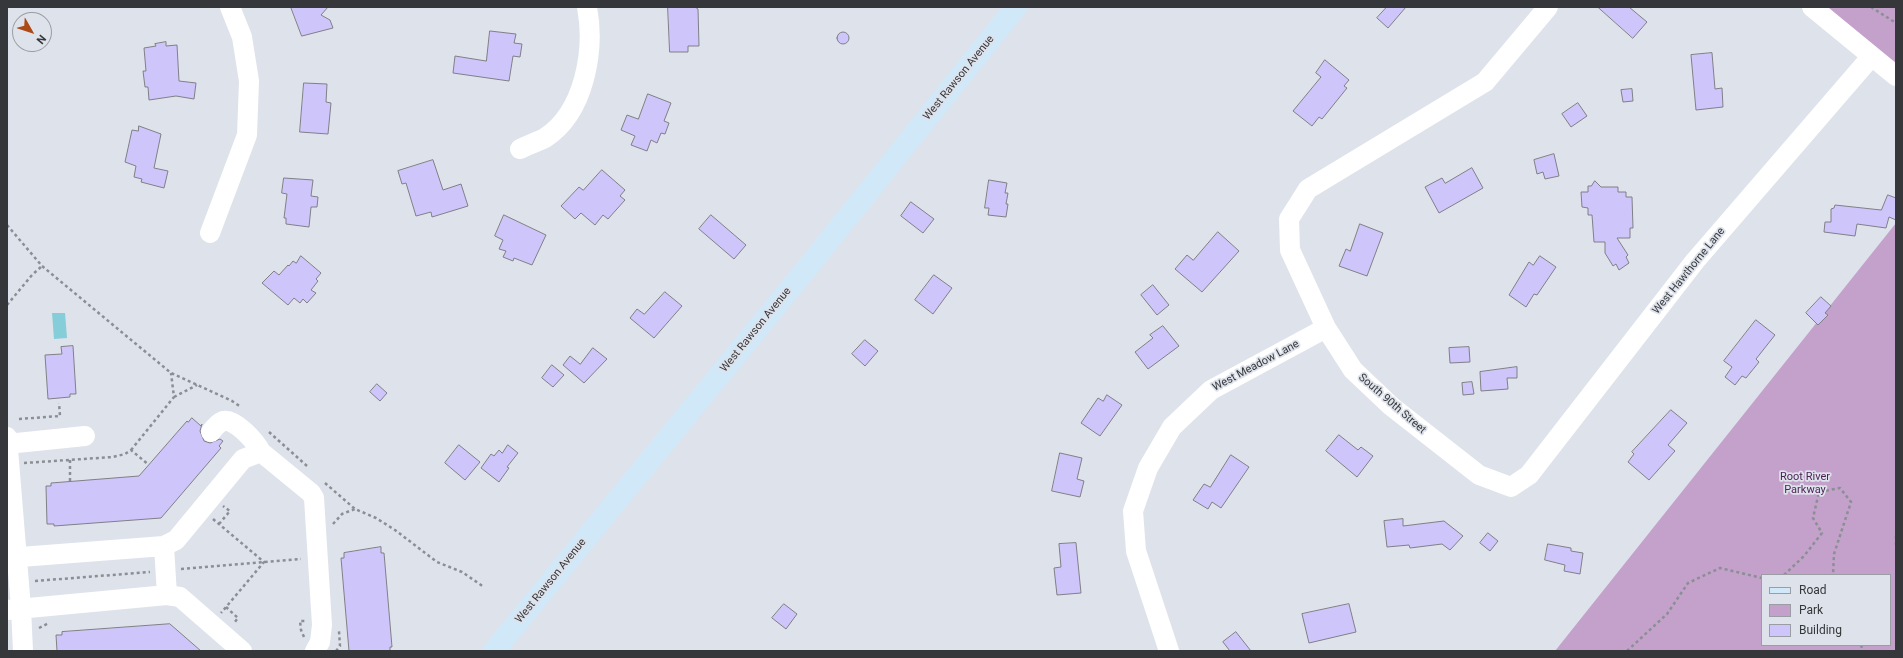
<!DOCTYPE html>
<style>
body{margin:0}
#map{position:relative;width:1903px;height:658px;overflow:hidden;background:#dee2eb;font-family:Roboto,sans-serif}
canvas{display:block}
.frame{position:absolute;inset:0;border:8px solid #35373a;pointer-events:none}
.legend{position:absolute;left:1761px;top:574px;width:130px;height:72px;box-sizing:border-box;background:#dee2eb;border:1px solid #9a9ea4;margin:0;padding:5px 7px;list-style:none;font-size:12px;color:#35373a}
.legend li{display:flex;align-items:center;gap:8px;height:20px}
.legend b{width:20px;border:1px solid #9a9ea4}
.north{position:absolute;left:12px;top:12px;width:40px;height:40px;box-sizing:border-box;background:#dee2eb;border:1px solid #9a9ea4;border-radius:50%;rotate:129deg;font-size:11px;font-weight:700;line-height:16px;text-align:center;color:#35373a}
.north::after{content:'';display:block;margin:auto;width:14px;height:18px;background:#ad4914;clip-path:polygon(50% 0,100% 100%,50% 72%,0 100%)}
</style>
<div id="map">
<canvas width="1903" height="658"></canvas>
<div class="frame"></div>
<ul class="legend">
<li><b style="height:5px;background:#d0e8f7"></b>Road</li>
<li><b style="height:11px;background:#c3a1cb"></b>Park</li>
<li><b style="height:11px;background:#cec5fa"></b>Building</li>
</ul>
<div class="north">N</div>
</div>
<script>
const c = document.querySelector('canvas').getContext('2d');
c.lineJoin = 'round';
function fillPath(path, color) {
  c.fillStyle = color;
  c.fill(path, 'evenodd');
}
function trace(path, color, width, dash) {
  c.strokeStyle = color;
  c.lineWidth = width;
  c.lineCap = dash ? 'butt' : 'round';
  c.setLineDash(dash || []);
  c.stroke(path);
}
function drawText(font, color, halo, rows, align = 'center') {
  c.font = font + ' Roboto,sans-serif';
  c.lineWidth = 3.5;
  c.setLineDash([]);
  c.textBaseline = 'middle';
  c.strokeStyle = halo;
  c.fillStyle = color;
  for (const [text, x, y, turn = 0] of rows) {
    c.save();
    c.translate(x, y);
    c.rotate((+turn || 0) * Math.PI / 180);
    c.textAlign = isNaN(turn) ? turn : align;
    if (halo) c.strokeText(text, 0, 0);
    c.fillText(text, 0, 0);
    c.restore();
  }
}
fillPath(new Path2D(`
 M1826,7H1896V66Z
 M1896,223V651H1555ZM1762,575H1890V645H1762Z`), '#c3a1cb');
fillPath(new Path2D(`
 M52,313H65L67,338L54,339Z`), '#85cdd8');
const building = new Path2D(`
 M291,7H328L321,15L330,20L333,28L302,36Z
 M668,7H695L698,9L699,46H688V52H670Z
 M1387,7H1406L1388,28L1377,18Z
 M1598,7H1629L1647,22L1633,38Z
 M490,31L516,34L514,43L522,44L520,57L513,56L509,81L453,73L455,56L486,61Z
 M837 38a6 6 0 1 1 12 0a6 6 0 1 1-12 0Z
 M166,42V46L177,45L179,81L196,83L194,99L176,96L149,100L148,87H145L143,71H146L144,48L156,46L155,44Z
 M1712,53L1715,89L1722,88L1723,107L1696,110L1691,55Z
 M1325,60L1349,80L1344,86L1347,88L1322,119L1319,117L1312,126L1293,111L1321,77L1316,73Z
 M304,83L327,84L326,102L331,103L328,134L300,132Z
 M1632,89L1633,101L1623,102L1621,90Z
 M648,94L671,103L664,121L669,123L665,134L661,133L657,143L651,140L647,151L631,145L635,136L621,130L627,115L638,119Z
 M1578,103L1587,116L1571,127L1562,114Z
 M139,126L161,134L154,168L168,171L164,188L141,182L142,179L134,177L136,166L125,162L132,130L138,131Z
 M1554,154L1559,176L1545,179L1543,172L1537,174L1534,160Z
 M433,160L443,190L461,184L468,206L432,217L431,212L416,216L406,183L402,184L398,171Z
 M1472,168L1483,188L1439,213L1425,187L1442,178L1445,183Z
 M602,170L625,190L620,196L625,200L608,219L603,215L595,225L581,213L575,219L561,206L579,187L583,190Z
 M284,178L313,180L311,196L318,197L317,207H311L309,227L286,224V218H284L287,194L282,193Z
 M989,180L1007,183L1005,193H1008L1006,204H1008L1006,217L988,215L989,208H985Z
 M1595,181L1601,187H1618V192H1626V197H1632L1633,228H1630V238H1617L1628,255L1626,257L1629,263L1619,270L1616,264L1613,266L1605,253V242H1594L1592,215H1588V208L1582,207L1581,192H1588V186H1591Z
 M1888,195L1896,198V220L1889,217L1886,228L1857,224L1855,236L1824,232L1825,222H1831V209L1834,208L1835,205L1881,210Z
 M911,202L934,219L923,233L901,216Z
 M504,215L546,235L532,265L514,258L513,261L503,257L506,251L499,249L503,240L495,236Z
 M711,215L746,245L734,259L699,229Z
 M1360,224L1383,233L1367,276L1339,266L1346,249L1350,251Z
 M1218,232L1239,251L1202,292L1175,269L1187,255L1193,260Z
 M301,256L321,273L316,279L318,281L311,290L316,293L307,303L303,299L300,303L294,298L288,305L262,283L274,271L279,275L288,265L289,266L293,261L296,263Z
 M1540,256L1556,267L1537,295L1534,294L1526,307L1509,295L1529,262L1533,265Z
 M934,275L952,288L933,314L915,300Z
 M1153,285L1169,305L1157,315L1141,295Z
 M665,292L682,306L654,338L630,318L637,309L644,314Z
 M1821,297L1831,306L1825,313L1828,315L1818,325L1806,313Z
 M1756,320L1775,335L1756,359L1759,362L1746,378L1742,376L1735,385L1725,377L1732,367L1724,361Z
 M1163,326L1179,346L1148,369L1135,352L1153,338L1150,335Z
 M865,340L878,351L865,366L852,354Z
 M73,346L76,394H70V397L48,399L45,355L62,354L61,347Z
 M1469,347L1470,362L1450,363L1449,348Z
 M593,348L607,359L584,383L563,365L570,356L580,364Z
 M552,365L564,375L553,387L542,378Z
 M1517,367V378H1507L1508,389L1481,391L1480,372Z
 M1472,382L1474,394L1463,395L1462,383Z
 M377,384L387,393L380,401L370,392Z
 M1107,395L1122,405L1100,436L1081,423L1098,398L1103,401Z
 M1671,410L1687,423L1668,445L1675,451L1649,480L1628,462L1634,454L1632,452Z
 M192,418L201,426L202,424L200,431L204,441L210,443L220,439L223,441L219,446L221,448L161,518L54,526V524H47L46,486H51V483L139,476L187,421L188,422Z
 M1339,435L1358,450L1361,447L1373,456L1357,477L1326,451Z
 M459,445L480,462L465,480L445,463Z
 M508,445L518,453L507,467L509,468L499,482L481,468L491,454L494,456L499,450L502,453Z
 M1060,453L1082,458L1077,479L1084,481L1080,497L1052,491Z
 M1231,455L1249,467L1221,508L1212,502L1208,509L1193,500L1204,484L1210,487Z
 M1403,519V526L1444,521L1463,536L1450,550L1442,544L1410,548L1409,545L1387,547L1384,521Z
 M1488,533L1498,541L1490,551L1480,543Z
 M1076,543L1081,593L1057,595L1054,568L1061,567L1059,544Z
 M1548,544L1571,548V551L1583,553L1580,574L1564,571L1565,565L1545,560Z
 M381,547V553H384L392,647H390V651H349L341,558H344V553Z
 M784,604L797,614L786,629L772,618Z
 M1349,604L1356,632L1309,643L1302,614Z
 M170,624L201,651H57L56,635H62V632Z
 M1236,632L1251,651H1230L1223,642Z`);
fillPath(building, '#cec5fa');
trace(building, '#807f87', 1);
trace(new Path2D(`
 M1871,7L1896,23
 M7,225L42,266L171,373L232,401L241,407
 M7,305L32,275L42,266
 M174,397L197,385
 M19,419L60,416L59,403
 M269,432L307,466
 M131,450L174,397L171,373
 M70,460V482
 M24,463L113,457L125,454L131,450L149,465
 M325,483L355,509L376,518L395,530L437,562L462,572L484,587
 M213,519L264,562L221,613
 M219,524L230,511L223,506
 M333,524L342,514L355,509
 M1896,536V547
 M181,569L301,559
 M1784,575L1804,556L1822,533L1813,518L1819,492L1840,488L1851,502L1834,554L1833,575
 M35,581L150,572
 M226,607L238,618L234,623
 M39,628L49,623
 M304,637L301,630L300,621H306
 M1861,645L1863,651
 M336,651L340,646L339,631
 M1627,651L1667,614L1688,583L1720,568L1762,578`), '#8b8e94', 2.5, [3, 3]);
trace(new Path2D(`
 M1548,7L1485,82L1308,189L1289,219L1290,250L1326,328L1353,370L1391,406L1479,475L1511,487L1529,475L1695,261L1871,57
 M1812,7L1896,76
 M520,149C528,145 537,142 545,138C585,112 595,50 587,7
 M210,233L247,135L249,81L242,37L230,7
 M211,432C214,428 218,423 223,421C235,418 256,442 261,452
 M7,437L21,608L23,651
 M7,444L85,436
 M164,546L167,595
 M7,558L164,546L176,540L243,459L261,452L311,493L314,498L322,625L320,642L315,651
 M7,610L167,595L180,597L242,651
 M1169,651L1136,551L1133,511L1148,468L1172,427L1211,390L1326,328`), '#fff', 20);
trace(new Path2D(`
 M494,651L807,268L1016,7`), '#d0e8f7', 22);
drawText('11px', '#35373a', '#dee2eb', [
 ["West Rawson Avenue",959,78,-51],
 ["West Hawthorne Lane",1689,271,-51],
 ["West Rawson Avenue",756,330,-51],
 ["West Meadow Lane",1256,366,-28],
 ["South 90th Street",1392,404,41],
 ["West Rawson Avenue",551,581,-51]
]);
drawText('11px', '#4c1f55', '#dee2eb', [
 ["Root River",1805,477],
 ["Parkway",1805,490]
]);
</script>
